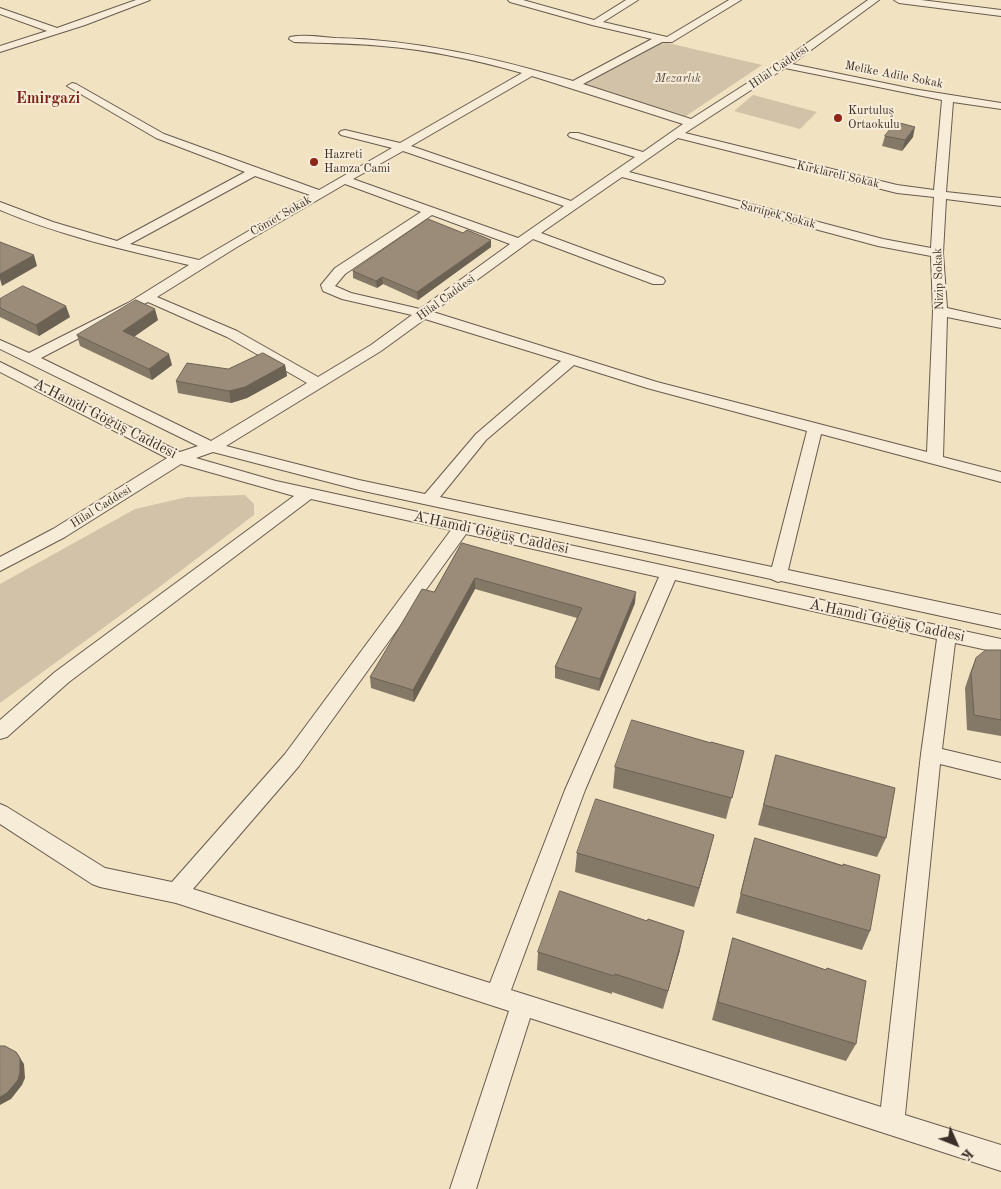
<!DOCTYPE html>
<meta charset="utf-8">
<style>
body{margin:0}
#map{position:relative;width:1001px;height:1189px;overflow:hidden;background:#f1e2c2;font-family:"Old Standard TT",serif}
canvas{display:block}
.north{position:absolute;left:931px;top:1119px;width:50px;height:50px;-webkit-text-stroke:4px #f6ecd7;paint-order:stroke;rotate:134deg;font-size:14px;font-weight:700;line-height:20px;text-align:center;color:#3b2e28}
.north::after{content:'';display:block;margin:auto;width:18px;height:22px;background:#3b2e28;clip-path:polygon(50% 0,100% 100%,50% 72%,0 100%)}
</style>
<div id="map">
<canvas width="1001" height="1189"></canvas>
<div class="north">K</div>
</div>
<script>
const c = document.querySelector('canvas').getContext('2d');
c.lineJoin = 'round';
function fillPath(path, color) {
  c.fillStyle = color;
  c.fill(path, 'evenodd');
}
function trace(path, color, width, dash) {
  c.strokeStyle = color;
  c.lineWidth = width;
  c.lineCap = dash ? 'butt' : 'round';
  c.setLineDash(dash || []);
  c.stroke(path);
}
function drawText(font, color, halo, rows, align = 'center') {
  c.font = font + ' "Old Standard TT",serif';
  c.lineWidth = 4;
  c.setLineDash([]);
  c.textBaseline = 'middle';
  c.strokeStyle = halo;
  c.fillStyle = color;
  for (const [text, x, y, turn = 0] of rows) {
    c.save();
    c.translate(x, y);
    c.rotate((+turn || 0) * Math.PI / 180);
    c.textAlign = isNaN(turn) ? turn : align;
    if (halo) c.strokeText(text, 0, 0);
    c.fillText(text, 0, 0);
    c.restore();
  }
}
fillPath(new Path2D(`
 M668,43L762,65L686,116L584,84L656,44Z
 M753,95L817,112L800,129L734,111Z
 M245,495L254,504V515L158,588L0,703V584L135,509L187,497Z`), '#d2c3a8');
const minor = new Path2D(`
 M136,0H150L85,25L0,52V46L47,31L0,14V8L57,28Z
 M508,0H523L594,20L626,0H638L603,22L667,37L729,0H741L672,42H662L583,84L691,119L779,63L868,0H879L792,64L913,89L1001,103V109L953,102L946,192L1001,198V206L946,199L943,253L947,308L1001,320V328L947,317L943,457L1001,472V482L821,434L788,570L1001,615V629L781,581L778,582L771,579L359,490L213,452L196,458L276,481L1001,639V653L955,643L942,749L1001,763V779L940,764L905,1115L1001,1145V1171L530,1018L476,1189H450L509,1011L176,903L100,887L92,884L0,824V804L7,807L105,868L172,882L285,754L451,530L311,499L69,682L7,737L0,739V720L55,672L294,496L181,464L65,537L0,571V557L53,529L167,458L0,372V362L180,452L198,446L0,349V340L29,353L128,303L189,265C125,250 61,236 0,210V202L53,222L117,241L245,172L156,138L67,86L72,83L76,84L164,134L319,190L392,148L341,135L339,133L341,131L345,130L400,143L522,73C476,60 430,50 382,46C353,43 323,43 294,42L289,39L290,37C304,34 322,37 336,38C418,40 495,58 573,81L652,39L592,25L510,2ZM785,68L942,100L934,190L897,185L685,133ZM532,76L683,124L643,152L578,133H570L568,135L570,137L635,157L571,201L411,146ZM678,138L897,193L934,197L931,248L883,239L629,172ZM403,151L564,206L518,238L353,179ZM255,176L310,195L199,260L130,244ZM622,177L878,246L931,256L933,311L927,452L657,382L433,312L533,239L653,284H663L665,281L663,278L541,233ZM345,184L421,212L335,268L321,285L323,291L342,299L412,315L371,345L318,377L237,331L157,297L237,247ZM432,215L510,244L420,309L351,293L335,286L345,274ZM148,302L227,337L307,383L211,441L41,358ZM425,319L561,361L476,434L425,494L359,480L226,446L381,351ZM574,365L647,388L807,431L772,567L440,497L486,440ZM466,534L659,577L565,790L490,983L193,889L299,766ZM675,580L937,639L921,754L881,1107L511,990L585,790Z
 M894,0H921L1001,10V16L899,3Z`);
trace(minor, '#685b4e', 2);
fillPath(minor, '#f6ecd7');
fillPath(new Path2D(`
 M885,136L913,137L902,151L882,146Z
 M491,247L418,300L383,284L377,288L353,278V271Z
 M0,299L70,317L39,336L0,317Z
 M158,320L134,337L172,365L152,380L80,346L77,335Z
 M285,365L287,376L247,398L231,403L178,393L176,381L228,369Z
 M462,543L635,603L599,691L555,678V667L577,618L475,589L414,702L371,688L370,677L434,592Z
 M1001,650V736L967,730L965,688L970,673L976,658Z
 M711,743L744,751L726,819L613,788L615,767Z
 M776,755L886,838L877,857L758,825Z
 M755,838L842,865L870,931L862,950L736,913L749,858Z
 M577,853L709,855L694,907L575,872Z
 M733,938L826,970L856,1044L846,1061L712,1020L728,957Z
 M680,950L663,1009L612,992V994L537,970L538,952Z`), '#847867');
fillPath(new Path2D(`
 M915,127L913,137L902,151L905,140Z
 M491,240V247L418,300L417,292Z
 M34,255L37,266L2,286L0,279V274Z
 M382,277L383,284L377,288L376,281Z
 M66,306L70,317L39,336L36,325Z
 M155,309L158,320L126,342L123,331Z
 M169,354L172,365L152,380L149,369Z
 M285,365L287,376L247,398L231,403L229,391Z
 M475,578V589L414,702L413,690Z
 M636,592L635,603L599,691L600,679Z
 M714,835L709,855L694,907L699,888Z
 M684,931L680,950L663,1009L668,991Z
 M16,1052L24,1064L25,1078L22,1085L11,1099L0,1105V1097Z`), '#6c6254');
const building = new Path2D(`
 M896,122L915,127L905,140L885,136Z
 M428,219L463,233L467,230L491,240L417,292L382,277L376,281L353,271Z
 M0,242L34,255L0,274Z
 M23,286L66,306L36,325L0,308V299Z
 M136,300L155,309L123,331L169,354L149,369L77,335Z
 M263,353L285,365L245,387L229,391L176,381L187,363L228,369Z
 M462,543L636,592L600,679L555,667L582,608L475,578L413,690L370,677L422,589L434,592Z
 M986,650H1001V720L974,715L971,673L976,658Z
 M632,720L711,743V742L744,751L732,798L615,767Z
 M776,755L895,788L886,838L764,805Z
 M596,799L714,835L699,888L577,853Z
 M755,838L843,866V864L880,875L870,931L741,894Z
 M560,891L647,921L648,919L684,931L668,991L615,974L614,976L538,952Z
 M733,938L826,970L827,968L866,981L856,1044L718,1002Z
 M0,1046H5L16,1052L20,1058V1072L18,1080L7,1093L0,1097Z`);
fillPath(building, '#9a8c78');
trace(building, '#6c6254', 1);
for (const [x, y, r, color] of [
 [838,118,5,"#8f2418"],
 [314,162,5,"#8f2418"]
]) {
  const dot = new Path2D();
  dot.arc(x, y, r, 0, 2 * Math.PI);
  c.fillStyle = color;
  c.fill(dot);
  trace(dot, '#f6ecd7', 2);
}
drawText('12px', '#3b2e28', '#f6ecd7', [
 ["Hilal Caddesi",779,67,-34],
 ["Melike Adile Sokak",894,75,11],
 ["Kırklareli Sokak",838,175,13],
 ["Sarıipek Sokak",778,215,15],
 ["Cömet Sokak",281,216,-30],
 ["Nizip Sokak",939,279,-92],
 ["Hilal Caddesi",446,298,-36],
 ["Hilal Caddesi",101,507,-32]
]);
drawText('italic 12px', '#594c42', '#f6ecd7', [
 ["Mezarlık",678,79]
]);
drawText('12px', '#3b2e28', '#f6ecd7', [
 ["Kurtuluş",848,111],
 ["Ortaokulu",848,125],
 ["Hazreti",324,155],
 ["Hamza Cami",324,169]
], 'left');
drawText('15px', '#3b2e28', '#f6ecd7', [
 ["A.Hamdi Göğüş Caddesi",105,419,27],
 ["A.Hamdi Göğüş Caddesi",491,533,12],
 ["A.Hamdi Göğüş Caddesi",887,621,12]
]);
drawText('bold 16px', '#7a1f14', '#f6ecd7', [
 ["Emirgazi",48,99]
]);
</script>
